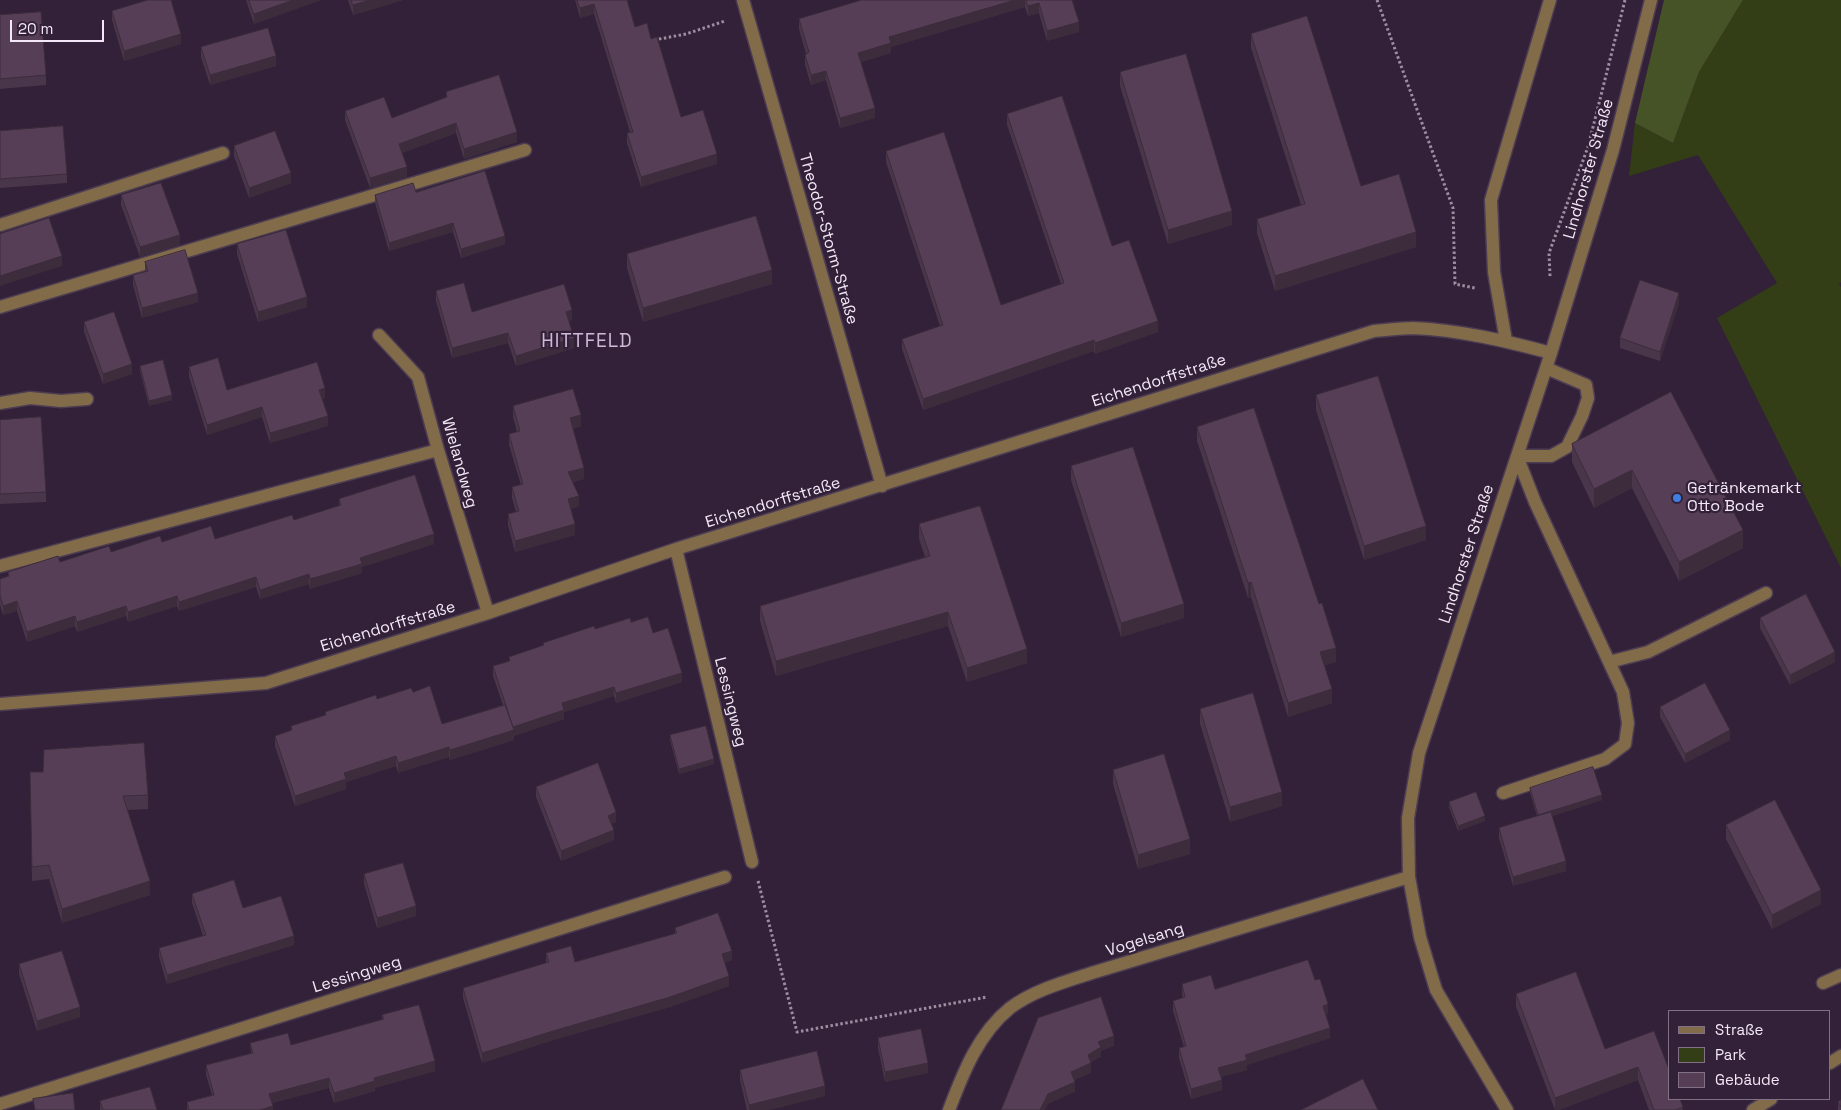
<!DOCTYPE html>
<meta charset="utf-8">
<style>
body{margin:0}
#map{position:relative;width:1841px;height:1110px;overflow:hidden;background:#322138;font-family:"Space Grotesk",sans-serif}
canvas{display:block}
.legend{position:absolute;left:1668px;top:1010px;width:162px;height:90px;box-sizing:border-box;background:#322138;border:1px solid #807185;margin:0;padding:6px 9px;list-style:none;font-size:15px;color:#f4e8f8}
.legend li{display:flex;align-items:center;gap:10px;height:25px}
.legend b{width:25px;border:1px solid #807185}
.scale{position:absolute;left:10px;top:20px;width:94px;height:22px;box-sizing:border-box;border:2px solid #f4e8f8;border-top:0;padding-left:6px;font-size:15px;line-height:18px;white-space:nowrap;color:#f4e8f8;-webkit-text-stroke:4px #322138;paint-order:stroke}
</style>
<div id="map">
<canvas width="1841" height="1110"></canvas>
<ul class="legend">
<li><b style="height:6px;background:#826b48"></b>Straße</li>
<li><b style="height:14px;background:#333e17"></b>Park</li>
<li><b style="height:14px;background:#563f56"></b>Gebäude</li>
</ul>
<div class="scale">20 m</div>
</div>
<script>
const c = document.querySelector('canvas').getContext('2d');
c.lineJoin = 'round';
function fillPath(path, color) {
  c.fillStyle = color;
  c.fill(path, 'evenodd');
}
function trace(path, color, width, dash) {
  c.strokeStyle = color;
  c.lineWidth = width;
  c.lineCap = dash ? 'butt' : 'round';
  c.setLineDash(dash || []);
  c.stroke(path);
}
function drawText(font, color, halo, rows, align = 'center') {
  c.font = font + ' "Space Grotesk",sans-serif';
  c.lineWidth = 4.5;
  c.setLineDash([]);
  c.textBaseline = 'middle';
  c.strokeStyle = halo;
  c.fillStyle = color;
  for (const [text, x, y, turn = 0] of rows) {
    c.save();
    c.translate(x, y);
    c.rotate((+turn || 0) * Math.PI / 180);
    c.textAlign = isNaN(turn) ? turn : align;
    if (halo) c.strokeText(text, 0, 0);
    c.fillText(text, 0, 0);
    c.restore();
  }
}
fillPath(new Path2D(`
 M1743,0H1841V282L1839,284L1841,287V568L1717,318L1777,283L1698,155L1629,176L1635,123L1673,143L1699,72Z`), '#333e17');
fillPath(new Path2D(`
 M1664,0H1743L1699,72L1673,143L1635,123Z`), '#465327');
const minor = new Path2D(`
 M743,0L882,486
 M0,225L223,153
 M0,307L525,150
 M379,335L418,377L438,450L488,613
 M1506,341L1494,272L1491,200L1550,0
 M0,403L30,398L61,401L87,399
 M676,549L752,862
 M0,566L438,450
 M1609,662L1648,652L1766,593
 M0,704L266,683L488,613L676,549L1374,331C1387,330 1401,328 1413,328C1460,330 1506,341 1551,353
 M1503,793L1605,759L1625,744L1628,723L1623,692L1535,502L1517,456H1551L1567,447L1582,416L1588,398L1586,385L1546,368
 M1823,983L1841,975
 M1830,1063L1841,1056
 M0,1104L725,877
 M949,1110C963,1073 978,1034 1010,1008C1034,990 1067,981 1095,972L1409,877
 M1507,1110L1436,990L1420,937L1409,877L1408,818L1419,753L1551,353L1613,150L1651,0
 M1753,1110L1771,1099`);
trace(minor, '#4d3d53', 15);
trace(new Path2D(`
 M1377,0L1453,208L1455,284L1475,288
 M654,40L686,34L725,21
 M1550,276L1549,253L1588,147L1625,0
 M758,881L797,1032L987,997`), '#9c8ea1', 3, [2.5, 2.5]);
trace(minor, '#826b48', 12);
fillPath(new Path2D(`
 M246,0H321L254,24Z
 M348,0H403L353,15Z
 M575,0H627L635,27L651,39L681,117L717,164L641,187L627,143V133L630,132L594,14L580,18Z
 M862,0H1072L1079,32L1047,41L1039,13L1028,16L1025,7L891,47V53L861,62L875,118L840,128L826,80L811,85L805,65V55L806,54L799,29V19Z
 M112,11L181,44L124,61L112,20Z
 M0,15L46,75V85L0,89Z
 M1251,34L1361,186L1416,247L1275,291L1257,233V219L1301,205L1251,48Z
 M201,47L276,66L210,85L201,57Z
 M1120,72L1232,225L1168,244L1120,86Z
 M446,92L517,142L464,159L456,133L402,153L407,177L370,188L345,120V111L392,118L446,98Z
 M1007,114L1112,246L1158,332L1095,354L1094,351L923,410L902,349V339L940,326L886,162V151L1001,305L1061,284L1007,125Z
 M0,131L67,174V183L0,188Z
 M234,146L291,183L249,198L234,156Z
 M416,192L505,244L461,258L453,232L389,251L375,203V195Z
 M121,195L180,245L140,257L121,205Z
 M237,244L307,307L258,322L237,254Z
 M627,254L772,284L643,322L627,268Z
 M145,262L198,302L142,318L133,285V275L145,272Z
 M436,291L472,312L572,320L569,321L574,348L516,366L508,343L452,358L436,301Z
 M1679,303L1660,361L1620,348V338Z
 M84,322L132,374L103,384L84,332Z
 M140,366L172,400L149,406L140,371Z
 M189,367L227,390L325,398L322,399L328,426L270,443L262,417L207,435L189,377Z
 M1671,392L1743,548L1679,581L1632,488L1594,508L1572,462V444Z
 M1316,395L1426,540L1364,560L1316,410Z
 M513,406L581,426L572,429L584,479L573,482L579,506L571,509L575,535L515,552L508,525V514L516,512L512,498V487L521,485L509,445V434L517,432L513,417Z
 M0,420L46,492V502L0,504Z
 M1197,427L1336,662L1325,665L1332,703L1288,717L1251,597L1248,598L1197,441Z
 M1071,466L1184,618L1121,637L1071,480Z
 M339,499L434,544L362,567V573L310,589L309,584L260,599L256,587L179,611L177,606L128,622L126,616L77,632L75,626L27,642L17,611L3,615L0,605V579L8,576V572L162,542L215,539L294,520L339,506Z
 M919,524L1027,663L967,682L948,626L776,676L760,621V606L925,557L919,539Z
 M1760,618L1835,662L1790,685L1760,628Z
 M631,622L653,633L682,682L616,703L614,696L564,712V719L514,736V740L450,760L449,757L398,773L396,766L346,782V789L295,806L275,746V736L291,731V726L325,715V712L377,699L413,692L442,724L503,705L493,676V666L509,661V657L543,646V643L595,629Z
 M1660,707L1730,740L1685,763L1660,717Z
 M1200,709L1282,806L1230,822L1200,724Z
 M670,735L714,764L679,774L670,740Z
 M1113,770L1190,854L1138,869L1113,784Z
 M30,772L148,795V809L128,810L150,895L62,923L49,879L32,881Z
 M536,787L616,822L611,824L614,840L561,861L536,797Z
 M1530,788L1602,800L1552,816L1566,871L1513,886L1499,838V828L1537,816L1530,793Z
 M1449,802L1485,821L1458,831L1449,807Z
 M1726,825L1821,904L1772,929L1726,839Z
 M364,874L416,916L377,928L364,884Z
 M192,894L243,908L294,945L167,984L159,957V948L203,936L192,903Z
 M675,928L732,960L725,963L729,986L670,1007L553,1040L482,1063L463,998V988L546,963V953L575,962L675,934Z
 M19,964L80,1017L37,1031L19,974Z
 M1315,980L1328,1014L1325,1015L1330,1038L1247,1065V1070L1221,1077L1222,1090L1191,1099L1179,1058V1048L1184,1047L1173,1011V1001L1183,998L1182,994V984L1215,989Z
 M1516,994L1605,1049L1654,1031L1683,1110H1649L1638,1080L1559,1110H1555L1516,1007Z
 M382,1015L435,1071L375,1088V1091L334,1103L329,1088L272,1103L273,1110H187V1102L212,1095L206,1075V1065L251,1053L250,1043L291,1045L382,1020Z
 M878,1038L928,1073L885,1082L878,1048Z
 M740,1070L825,1096L769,1110H747L740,1080Z
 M1841,1100V1110H1838V1102Z
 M100,1101L157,1110H100Z`), '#4a364a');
fillPath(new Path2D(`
 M293,0H321L254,24V14Z
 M370,0H403L353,15V5Z
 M1015,0H1025V7L891,47V53L858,63V53L889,37Z
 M1039,3V13L1028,16V6Z
 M594,4V14L580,18V8Z
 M1079,22V32L1047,41V31Z
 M181,34V44L124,61V51Z
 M276,56V66L210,85V75Z
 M826,71V80L811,85V75Z
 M875,108V118L840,128V118Z
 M456,123V133L399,154V144Z
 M517,132V142L464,159V149Z
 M717,154V164L641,187V177Z
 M407,167V177L370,188V178Z
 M291,173V183L249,198V188Z
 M1232,211V225L1168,244V230Z
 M453,223V232L389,251V243Z
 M1416,232V247L1275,291V276Z
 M180,235V245L140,257V247Z
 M505,236V244L461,258V249Z
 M62,256V266L0,286V276Z
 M772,270V284L643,322V308Z
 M198,293V302L142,318V308Z
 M1679,293V303L1660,361V352Z
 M307,297V307L258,322V312Z
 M572,310V320L566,322V312Z
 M1158,321V332L1095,354V343Z
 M508,333V343L452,358V348Z
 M574,338V348L516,366V356Z
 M1094,340V351L923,410V399Z
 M132,364V374L103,384V374Z
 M325,388V398L319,399V390Z
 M172,395V400L149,406V401Z
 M262,407V417L207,435V425Z
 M581,415V426L570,429V418Z
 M328,416V426L270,443V433Z
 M584,468V479L568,483V472Z
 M1632,470V488L1594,508V489Z
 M579,496V506L568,510V499Z
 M575,524V535L515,552V541Z
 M1426,526V540L1364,560V546Z
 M1743,530V548L1679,581V562Z
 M434,534V544L362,567V573L310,589V579L360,558Z
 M309,574V584L260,599V590Z
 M256,577V587L179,611V602Z
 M1251,582V597L1248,598V583Z
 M177,596V606L128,622V612Z
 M17,601V611L3,615V606Z
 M1184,604V618L1121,637V623Z
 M126,606V616L77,632V622Z
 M948,612V626L776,676V661Z
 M75,616V626L27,642V632Z
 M1336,648V662L1320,667V652Z
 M1027,649V663L967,682V668Z
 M1835,652V662L1790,685V675Z
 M682,673V682L616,703V693Z
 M614,687V696L564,712V719L514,736V740L450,760V750L562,703Z
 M1332,689V703L1288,717V703Z
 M1730,730V740L1685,763V754Z
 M449,747V757L398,773V763Z
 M396,756V766L346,782V789L295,806V796L344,773Z
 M714,759V764L679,774V769Z
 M1282,792V806L1230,822V807Z
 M1602,795V800L1538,820V815Z
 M616,812V822L608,826V816Z
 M1485,816V821L1458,831V826Z
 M614,830V840L561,861V851Z
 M1190,839V854L1138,869V855Z
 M1566,861V871L1513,886V877Z
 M150,881V895L62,923V909Z
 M1821,890V904L1772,929V915Z
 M416,906V916L377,928V918Z
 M294,936V945L167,984V975Z
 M732,951V960L722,964V954Z
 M729,976V986L670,1007L553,1040L482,1063V1053Z
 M1328,1004V1014L1323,1016V1006Z
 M80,1007V1017L37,1031V1021Z
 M1330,1028V1038L1247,1065V1070L1218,1078V1068L1245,1055Z
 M1114,1036V1046L1101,1051V1057L1088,1064L1091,1063V1073L1071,1082V1072L1088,1055L1098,1042Z
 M435,1061V1071L375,1088V1091L334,1103V1093L374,1078Z
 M928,1063V1073L885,1082V1072Z
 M1638,1067V1080L1559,1110H1555V1098Z
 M329,1078V1088L269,1104V1094Z
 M1222,1080V1090L1191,1099V1089Z
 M1075,1082V1092L1048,1104L1045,1110H1040L1048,1094Z
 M825,1086V1096L769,1110H749V1105Z
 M273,1106V1110H260Z`), '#3c2c3c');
const building = new Path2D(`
 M148,0H171L181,34L124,51L112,11Z
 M249,0H293L254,14Z
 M351,0H370L353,5Z
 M577,0H627L635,27L647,23L651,39L657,37L681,117L703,110L717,154L641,177L627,133L633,132L594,4L580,8Z
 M862,0H1015L889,37L891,43L858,53L875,108L840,118L826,71L811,75L805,55L809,52L799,19Z
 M1026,0H1072L1079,22L1047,31L1039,3L1028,6Z
 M41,12L46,75L0,79V15Z
 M1307,16L1361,186L1399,174L1416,232L1275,276L1257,219L1305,204L1251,34Z
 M268,28L276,56L210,75L201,47Z
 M1186,54L1232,211L1168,230L1120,72Z
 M499,75L517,132L464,149L456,123L399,144L407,167L370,178L345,111L384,97L392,118L447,97L446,92Z
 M1062,96L1112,246L1129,240L1158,321L1095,343L1094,340L923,399L902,339L943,325L886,151L944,132L1001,305L1064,283L1007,114Z
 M63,126L67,174L0,179V131Z
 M275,131L291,173L249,188L234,146Z
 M485,171L505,236L461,249L453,223L389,243L375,195L413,183L416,192Z
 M161,183L180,235L140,247L121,195Z
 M756,216L772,270L643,308L627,254Z
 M49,218L62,256L0,276V234Z
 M286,230L307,297L258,312L237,244Z
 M185,250L198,293L142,308L133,275L148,271L145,262Z
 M1640,280L1679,293L1660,352L1620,338Z
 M464,283L472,312L564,284L572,310L566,312L574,338L516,356L508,333L452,348L436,291Z
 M114,312L132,364L103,374L84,322Z
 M218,358L227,390L317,362L325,388L319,390L328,416L270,433L262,407L207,425L189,367Z
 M163,360L172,395L149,401L140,366Z
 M1378,376L1426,526L1364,546L1316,395Z
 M573,389L581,415L570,418L584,468L568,472L579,496L568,499L575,524L515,541L508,514L519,511L512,487L523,484L509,434L520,431L513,406Z
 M1671,392L1743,530L1679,562L1632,470L1594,489L1572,444Z
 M1254,408L1319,604L1322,603L1336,648L1320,652L1332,689L1288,703L1251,582L1248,583L1197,427Z
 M41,417L46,492L0,494V420Z
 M1133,447L1184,604L1121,623L1071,466Z
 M415,475L434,534L360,558L362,564L310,579L309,574L260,590L256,577L179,602L177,596L128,612L126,606L77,622L75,616L27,632L17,601L3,606L0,595V579L9,576L8,572L58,556L60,562L109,546L111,552L160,536L162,542L211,526L215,539L292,515L294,520L341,505L339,499Z
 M980,506L1027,649L967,668L948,612L776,661L760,606L930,556L919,524Z
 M1806,594L1835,652L1790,675L1760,618Z
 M648,617L653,633L668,628L682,673L616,693L614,687L562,703L564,710L513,727L493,666L510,661L509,657L544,645L543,643L594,626L595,629L630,618L631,622Z
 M1705,683L1730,730L1685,754L1660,707Z
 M430,686L442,724L505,705L514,730L450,750L449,747L398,763L396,756L344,773L346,779L295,796L275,736L292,730L291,726L326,715L325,712L376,695L377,699L411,688L413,692Z
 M1253,693L1282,792L1230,807L1200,709Z
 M706,726L714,759L679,769L670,735Z
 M144,743L148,795L123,796L150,881L62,909L49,865L32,867L30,772H43L44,750Z
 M1164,754L1190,839L1138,855L1113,770Z
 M598,763L616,812L608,816L614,830L561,851L536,787Z
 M1593,767L1602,795L1538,815L1530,788Z
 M1476,792L1485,816L1458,826L1449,802Z
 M1775,800L1821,890L1772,915L1726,825Z
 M1551,812L1566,861L1513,877L1499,828Z
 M403,863L416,906L377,918L364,874Z
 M234,880L243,908L281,896L294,936L167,975L159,948L206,935L192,894Z
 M718,913L732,951L722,954L729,976L670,997L553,1031L482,1053L463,988L549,962L546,953L571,946L575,962L677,933L675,928Z
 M62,951L80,1007L37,1021L19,964Z
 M1308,960L1315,980L1320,979L1328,1004L1323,1006L1330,1028L1245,1055L1247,1060L1218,1068L1222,1080L1191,1089L1179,1048L1186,1046L1173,1001L1185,997L1182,984L1211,975L1215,989Z
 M1576,972L1605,1049L1654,1031L1670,1072V1099H1680L1683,1107L1676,1110H1654L1638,1067L1555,1098L1516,994Z
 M1101,997L1114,1036L1098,1042L1101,1047L1088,1055L1091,1063L1071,1072L1075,1082L1048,1094L1040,1110H1001L1038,1018Z
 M419,1005L435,1061L374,1078L375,1081L334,1093L329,1078L269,1094L273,1106L260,1110H189L187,1102L214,1095L206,1065L253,1053L250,1043L288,1033L291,1045L384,1019L382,1015Z
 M921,1029L928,1063L885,1072L878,1038Z
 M817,1051L825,1086L749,1105L740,1070Z
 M1363,1079L1378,1110H1301Z
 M150,1087L157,1110H103L100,1101Z
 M73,1093L75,1110H35L33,1099Z
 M1841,1100V1107L1838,1102Z`);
fillPath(building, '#563f56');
trace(building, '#3c2c3c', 1);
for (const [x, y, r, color] of [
 [1677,498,5,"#3f7fe0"]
]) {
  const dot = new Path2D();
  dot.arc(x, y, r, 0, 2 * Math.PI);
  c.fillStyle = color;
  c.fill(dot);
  trace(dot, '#322138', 2);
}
drawText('16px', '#f4e8f8', '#322138', [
 ["Lindhorster Straße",1589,169,-74],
 ["Theodor-Storm-Straße",828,239,74],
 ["Eichendorffstraße",1159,381,-18],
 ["Wielandweg",459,463,74],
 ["Eichendorffstraße",773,503,-17],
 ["Lindhorster Straße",1467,554,-72],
 ["Eichendorffstraße",388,627,-17],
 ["Lessingweg",730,702,76],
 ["Vogelsang",1145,940,-17],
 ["Lessingweg",357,975,-17]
]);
drawText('16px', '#f4e8f8', '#322138', [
 ["Getränkemarkt",1687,489],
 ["Otto Bode",1687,507]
], 'left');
c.letterSpacing = '1px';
drawText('19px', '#cfb9d7', '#322138', [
 ["HITTFELD",587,342]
]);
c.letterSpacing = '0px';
</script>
